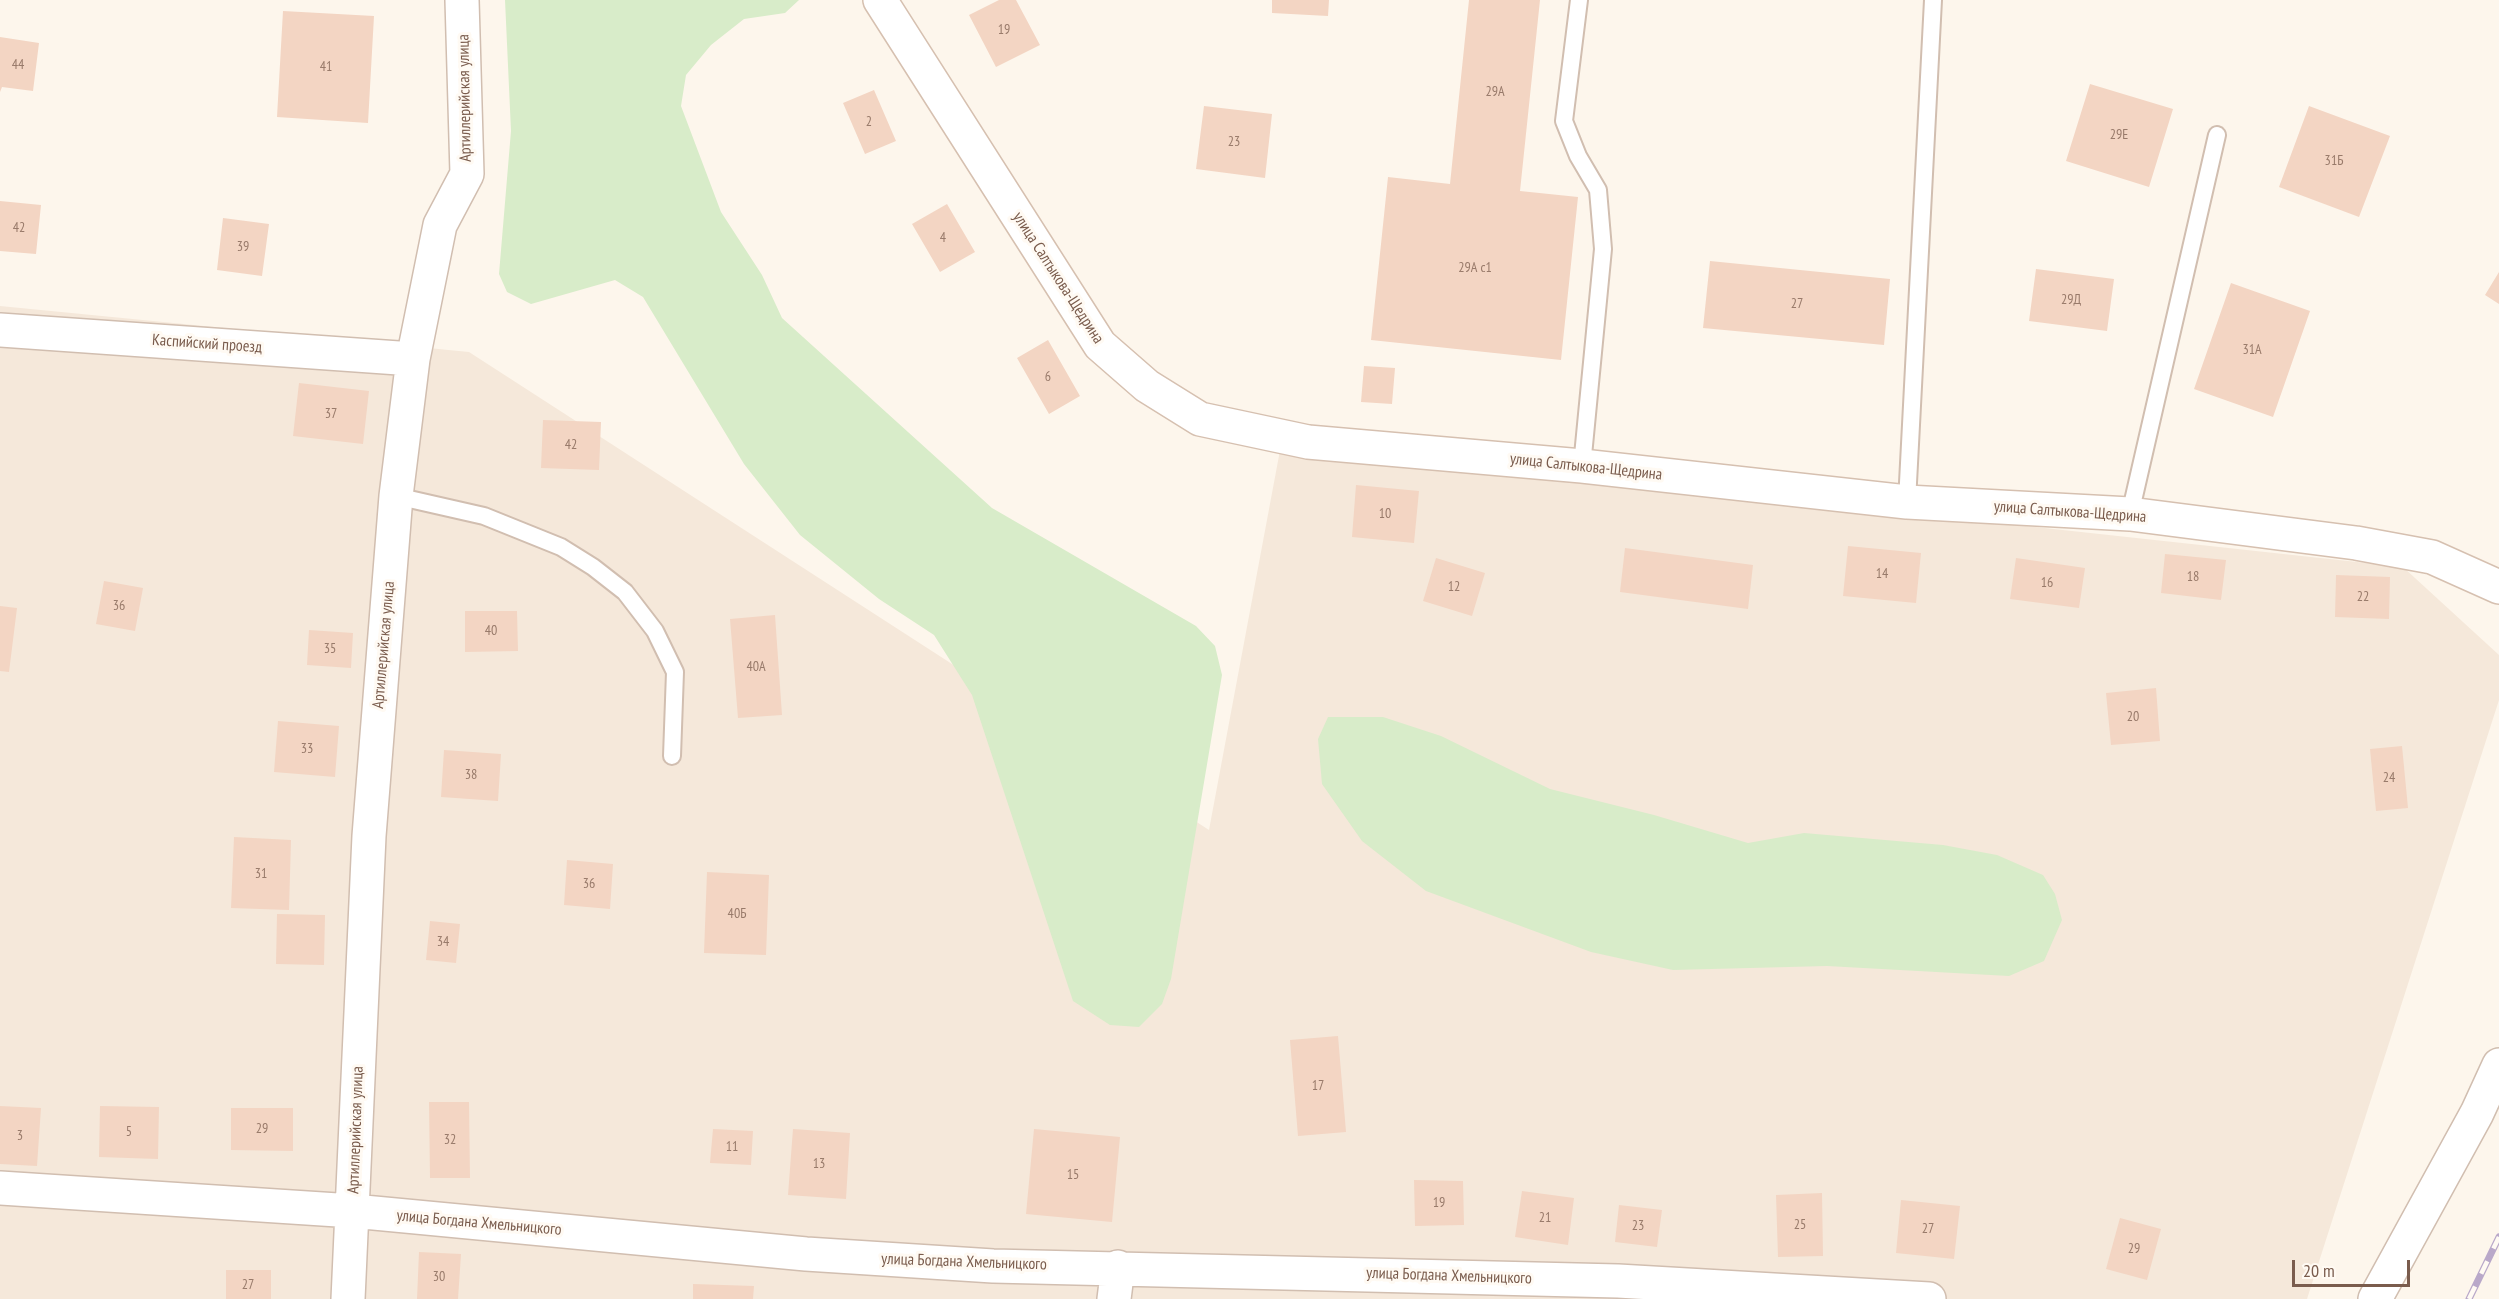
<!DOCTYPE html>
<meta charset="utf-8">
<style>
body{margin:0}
#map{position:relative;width:2499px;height:1299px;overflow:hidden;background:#fdf6ec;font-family:"PT Sans Narrow",sans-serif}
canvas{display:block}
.scale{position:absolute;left:2292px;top:1260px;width:118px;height:27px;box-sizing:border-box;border:3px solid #7a5c4d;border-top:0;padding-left:8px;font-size:18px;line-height:21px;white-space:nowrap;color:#7a5c4d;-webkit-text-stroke:4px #fffaf3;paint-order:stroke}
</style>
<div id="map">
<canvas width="2499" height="1299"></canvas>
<div class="scale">20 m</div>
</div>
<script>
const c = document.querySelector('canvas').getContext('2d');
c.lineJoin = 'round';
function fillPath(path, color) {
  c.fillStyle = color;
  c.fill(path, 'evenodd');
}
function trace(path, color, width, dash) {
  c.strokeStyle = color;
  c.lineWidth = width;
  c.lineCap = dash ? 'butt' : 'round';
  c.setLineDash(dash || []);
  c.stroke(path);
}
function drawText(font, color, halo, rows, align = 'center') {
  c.font = font + ' "PT Sans Narrow",sans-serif';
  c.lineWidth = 6;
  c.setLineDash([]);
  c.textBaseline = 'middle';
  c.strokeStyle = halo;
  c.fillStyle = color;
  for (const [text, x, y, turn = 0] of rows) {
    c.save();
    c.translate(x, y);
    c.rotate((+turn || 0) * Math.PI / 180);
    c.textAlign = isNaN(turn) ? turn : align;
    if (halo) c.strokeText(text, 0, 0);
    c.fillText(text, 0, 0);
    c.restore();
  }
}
fillPath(new Path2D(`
 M0,306L469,352L1209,830L1281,445L2403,567L2499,655V700L2307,1299H0Z`), '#f5e8da');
fillPath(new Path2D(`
 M505,0H799L785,13L744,19L711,45L686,75L681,106L721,212L762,275L782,318L992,508L1196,626L1215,646L1222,675L1171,979L1162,1004L1139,1027L1110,1025L1073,1001L972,695L934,635L879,599L800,535L744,464L643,297L615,280L531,304L507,292L499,274L511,131Z
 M1328,717H1383L1441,736L1550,789L1654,815L1748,843L1804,833L1943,845L1997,855L2043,875L2055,894L2062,920L2044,961L2009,976L1827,966L1673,970L1591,952L1426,891L1362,841L1322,784L1318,739Z`), '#d8ecc9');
fillPath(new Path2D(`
 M999,0H1016L1040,45L996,67L969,15Z
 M1272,0H1329L1328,16L1272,13Z
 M1469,0H1540L1520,191L1578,197L1561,360L1371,340L1388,177L1450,184Z
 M283,11L374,16L368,123L277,117Z
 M0,37L39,43L33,91L2,87L0,92Z
 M2090,84L2173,109L2149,187L2066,161Z
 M874,90L896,141L865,154L843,103Z
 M1204,106L1272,114L1265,178L1196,169Z
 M2309,106L2390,136L2359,217L2279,187Z
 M0,201L41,205L36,254L0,251Z
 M947,204L975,252L940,272L912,224Z
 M223,218L269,224L262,276L217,270Z
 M1710,261L1890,279L1884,345L1703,328Z
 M2036,269L2114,279L2107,331L2029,321Z
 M2499,272V304L2485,295Z
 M2231,283L2310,311L2273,417L2194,389Z
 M1048,340L1080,396L1049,414L1017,358Z
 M1364,366L1395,368L1392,404L1361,402Z
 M299,383L369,391L363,444L293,436Z
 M543,420L601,422L599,470L541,468Z
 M1356,485L1419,491L1414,543L1352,537Z
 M1848,546L1921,553L1916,603L1843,596Z
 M1625,548L1753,565L1748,609L1620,592Z
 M2165,554L2226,560L2221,600L2161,593Z
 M1436,558L1485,573L1472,616L1423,601Z
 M2016,558L2085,568L2079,608L2010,599Z
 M2336,575L2390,577L2389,619L2335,617Z
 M104,581L143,588L135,631L96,624Z
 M0,606L17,608L9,672L0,671Z
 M465,611H517L518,651L465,652Z
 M775,615L782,715L738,718L730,619Z
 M309,630L353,633L351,668L307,665Z
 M2156,688L2160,741L2111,745L2106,693Z
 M278,721L339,726L335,777L274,772Z
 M2402,746L2408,808L2376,811L2370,749Z
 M444,750L501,754L498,801L441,797Z
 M234,837L291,840L289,910L231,908Z
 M567,860L613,864L610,909L564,905Z
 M707,872L769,875L766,955L704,953Z
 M277,914L325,915L324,965L276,964Z
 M430,921L460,924L456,963L426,960Z
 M1338,1036L1346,1132L1298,1136L1290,1040Z
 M429,1102H469L470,1178H430Z
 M0,1106L41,1108L37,1166L0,1164Z
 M100,1106L159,1107L158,1159L99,1157Z
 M231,1108H293V1151L231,1150Z
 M713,1129L753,1131L751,1165L710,1163Z
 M793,1129L850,1133L846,1199L788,1195Z
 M1034,1129L1120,1137L1112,1222L1026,1214Z
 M1414,1180L1463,1181L1464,1225L1415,1226Z
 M1522,1191L1574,1198L1568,1245L1515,1237Z
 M1822,1193L1823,1256L1778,1257L1776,1195Z
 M1901,1200L1960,1206L1954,1259L1896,1253Z
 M1619,1205L1662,1210L1657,1247L1615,1242Z
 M2120,1218L2161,1229L2147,1280L2106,1269Z
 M419,1252L461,1254L458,1299H417Z
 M226,1270H271V1299H226Z
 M693,1284L754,1286L753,1299H693Z`), '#f3d5c3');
const lane = new Path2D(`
 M1579,0L1564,121L1578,156L1598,190L1603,249L1582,466
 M396,496L484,516L561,547L593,567L625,592L655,631L675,672L672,756
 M1907,502L1933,0
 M2130,514L2217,135`);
const street = new Path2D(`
 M0,330L413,359
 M0,1188L353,1211L806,1254L993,1266L1618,1281L1929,1299
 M348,1299L369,836L396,496L413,359L440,225L467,174L462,0
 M1114,1299L1118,1267
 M2375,1299L2477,1113L2499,1065`);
const secondary = new Path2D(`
 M880,0L1100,345L1147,386L1200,419L1308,442L1582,466L1907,502L2130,514L2356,543L2432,557L2499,587`);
trace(lane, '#d1beb0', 20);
trace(street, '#d1beb0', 36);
trace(secondary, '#d6c0b0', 36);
trace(lane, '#fff', 16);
trace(street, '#fff', 33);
trace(secondary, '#fff', 33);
const rail = new Path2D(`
 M2469,1299L2499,1237`);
trace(rail, '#b9a8c9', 7);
trace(rail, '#fffaf3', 4.5, [14]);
drawText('14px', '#987a6a', null, [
 ["19",1004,30],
 ["44",18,65],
 ["41",326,67],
 ["29А",1495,92],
 ["2",869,122],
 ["29Е",2119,135],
 ["23",1234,142],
 ["31Б",2334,161],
 ["42",19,228],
 ["4",943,238],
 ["39",243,247],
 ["29А с1",1475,268],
 ["29Д",2071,300],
 ["27",1797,304],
 ["31А",2252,350],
 ["6",1048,377],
 ["37",331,414],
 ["42",571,445],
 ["10",1385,514],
 ["14",1882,574],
 ["18",2193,577],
 ["16",2047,583],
 ["12",1454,587],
 ["22",2363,597],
 ["36",119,606],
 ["40",491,631],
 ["35",330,649],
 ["40А",756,667],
 ["20",2133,717],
 ["33",307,749],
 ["38",471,775],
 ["24",2389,778],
 ["31",261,874],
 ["36",589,884],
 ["40Б",737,914],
 ["34",443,942],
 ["17",1318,1086],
 ["29",262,1129],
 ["5",129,1132],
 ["3",20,1136],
 ["32",450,1140],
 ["11",732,1147],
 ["13",819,1164],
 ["15",1073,1175],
 ["19",1439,1203],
 ["21",1545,1218],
 ["25",1800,1225],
 ["23",1638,1226],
 ["27",1928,1229],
 ["29",2134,1249],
 ["30",439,1277],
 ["27",248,1285]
]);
drawText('16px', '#7a5c4d', '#fffaf3', [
 ["Артиллерийская улица",465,98,-91],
 ["улица Салтыкова-Щедрина",1058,278,57],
 ["Каспийский проезд",207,344,4],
 ["улица Салтыкова-Щедрина",1586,467,6],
 ["улица Салтыкова-Щедрина",2070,512,4],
 ["Артиллерийская улица",384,645,-85],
 ["Артиллерийская улица",356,1130,-88],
 ["улица Богдана Хмельницкого",479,1223,5],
 ["улица Богдана Хмельницкого",964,1262,2],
 ["улица Богдана Хмельницкого",1449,1276,2]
]);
</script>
